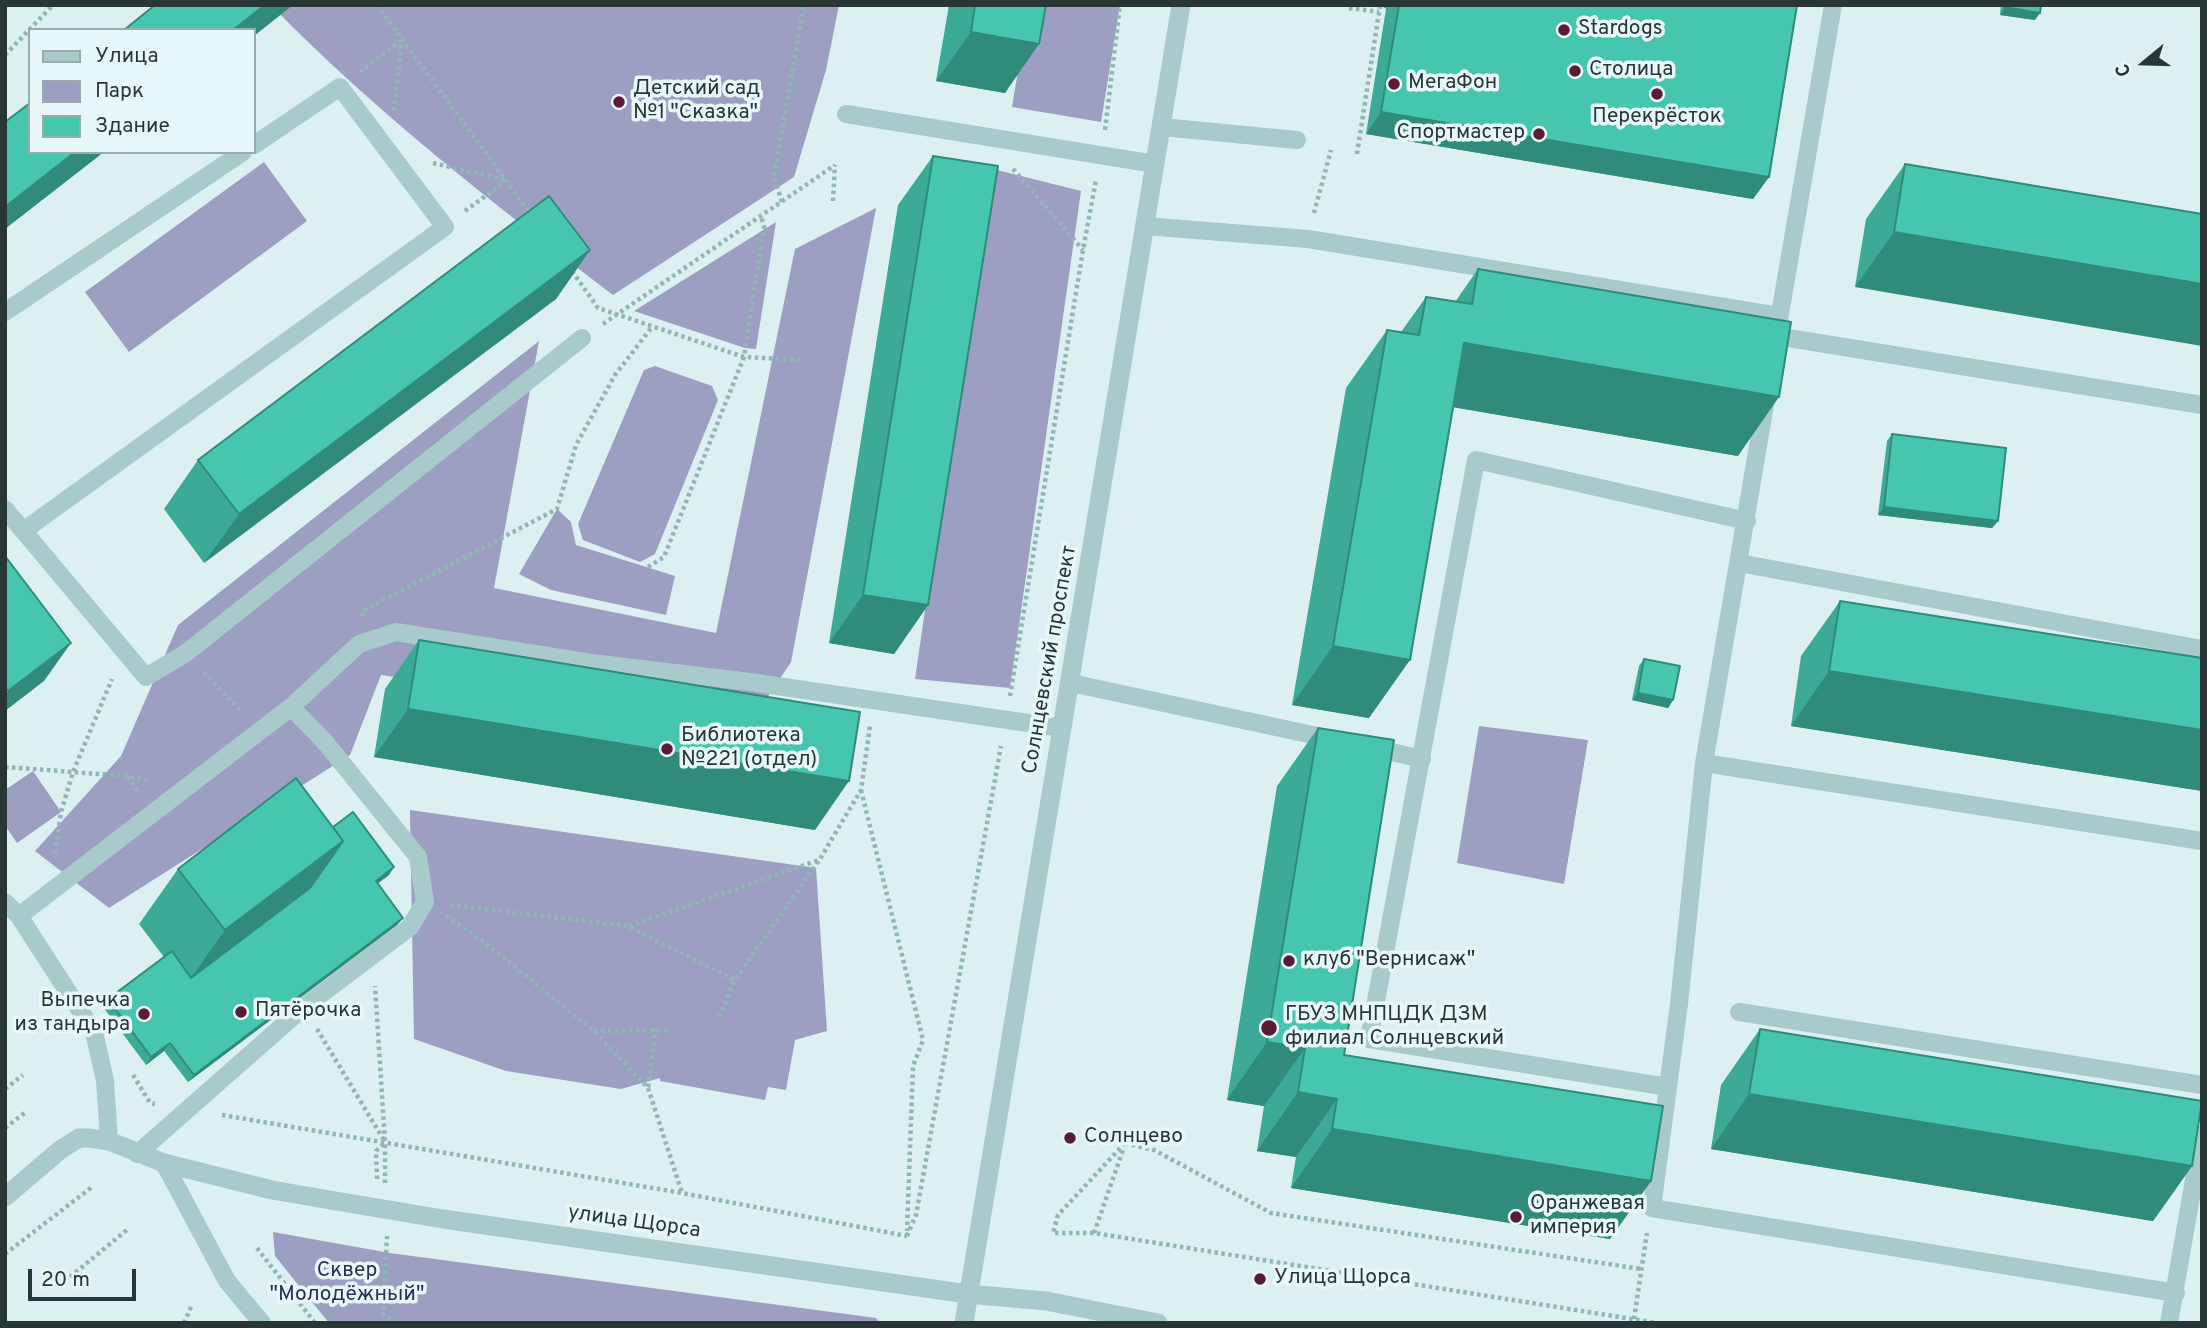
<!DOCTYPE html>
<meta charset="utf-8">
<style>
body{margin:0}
#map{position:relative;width:2207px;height:1328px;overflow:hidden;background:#dcf0f2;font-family:Overpass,sans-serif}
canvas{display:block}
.frame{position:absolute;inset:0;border:7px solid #283735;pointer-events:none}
.legend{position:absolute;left:28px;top:28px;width:228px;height:126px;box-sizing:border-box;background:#e8f8fa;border:2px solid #9babab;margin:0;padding:9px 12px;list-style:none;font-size:21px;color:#283735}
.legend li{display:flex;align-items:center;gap:14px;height:35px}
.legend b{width:35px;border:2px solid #9babab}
.north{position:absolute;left:2109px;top:28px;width:70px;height:70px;-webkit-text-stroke:5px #e8f8fa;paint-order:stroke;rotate:251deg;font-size:19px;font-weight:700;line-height:28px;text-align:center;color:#283735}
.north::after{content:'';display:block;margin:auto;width:24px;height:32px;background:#283735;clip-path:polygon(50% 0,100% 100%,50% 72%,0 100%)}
.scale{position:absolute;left:28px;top:1269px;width:108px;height:32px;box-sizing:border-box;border:4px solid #283735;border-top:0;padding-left:9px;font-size:21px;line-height:24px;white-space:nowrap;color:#283735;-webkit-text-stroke:5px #e8f8fa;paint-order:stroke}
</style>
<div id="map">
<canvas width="2207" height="1328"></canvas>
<div class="frame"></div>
<ul class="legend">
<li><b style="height:9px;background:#a8caca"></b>Улица</li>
<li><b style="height:19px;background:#9c9fc1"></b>Парк</li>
<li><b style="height:19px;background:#46c6ae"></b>Здание</li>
</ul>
<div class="north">С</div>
<div class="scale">20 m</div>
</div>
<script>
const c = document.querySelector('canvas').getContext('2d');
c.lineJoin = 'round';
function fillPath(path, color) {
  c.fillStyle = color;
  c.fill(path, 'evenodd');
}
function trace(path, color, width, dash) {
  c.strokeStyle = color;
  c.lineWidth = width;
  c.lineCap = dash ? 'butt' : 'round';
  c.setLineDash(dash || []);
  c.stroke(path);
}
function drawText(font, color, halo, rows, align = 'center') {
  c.font = font + ' Overpass,sans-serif';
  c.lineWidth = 7;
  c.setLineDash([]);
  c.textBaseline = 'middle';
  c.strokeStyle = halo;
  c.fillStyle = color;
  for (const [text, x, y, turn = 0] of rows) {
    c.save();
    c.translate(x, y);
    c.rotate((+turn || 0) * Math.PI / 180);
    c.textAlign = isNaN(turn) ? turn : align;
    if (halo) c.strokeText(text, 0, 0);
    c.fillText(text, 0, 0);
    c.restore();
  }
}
fillPath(new Path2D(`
 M271,5H839L826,70L794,177L613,295C494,204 375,112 271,5Z
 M1029,5H1120L1101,122L1012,107Z
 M264,162L307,221L129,352L85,292Z
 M989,168L1081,191L1010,688L915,679Z
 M876,208L791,662L747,728L381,675L350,755L109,908L35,851L121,756L178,625L539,341L494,588L716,633L795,249Z
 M776,222L756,349L745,348L634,311Z
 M655,366L712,386L718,400L655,554L640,562L583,540L578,524L644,370Z
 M557,509L571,522L576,545L675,576L666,615L551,590L519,574Z
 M1479,726L1588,740L1564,884L1457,863Z
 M33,771L61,812L17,843L5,825V790Z
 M410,810L816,868L827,1031L795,1040L786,1090L768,1087L765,1100L660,1081V1078L621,1089L506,1071L414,1039Z
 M273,1232L390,1253L876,1318L880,1323H329L275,1256Z`), '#9c9fc1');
trace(new Path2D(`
 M377,5L532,216
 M1349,8L1379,12
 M5,55L53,5
 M360,72L400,41
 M394,111L402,41
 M1105,130L1120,5
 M1357,154L1380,6
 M433,163L506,180
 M1013,169L1083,250
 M833,201L835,165
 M782,202L774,177L804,5
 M465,211L506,181
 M1314,213L1331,150
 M572,271L598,308L744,357L803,360
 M603,324L835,165
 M648,567L664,557L744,357L764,227L761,216
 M362,616V611L557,509L576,445L615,375L652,327
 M204,672L241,711
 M1010,696L1083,250L1096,180
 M5,767L127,776L151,781
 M127,777L139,792
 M861,790L923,1040L913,1066L907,1231
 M55,853L61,812L73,772L112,679
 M450,905L628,926L735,980
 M446,916L484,942L594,1031L648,1088L682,1193
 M629,926L819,860
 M719,1017L735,980L820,859L861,790L870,726
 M317,1029L385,1142L375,986
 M594,1031L669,1030
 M133,1075L150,1103L155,1104
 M648,1087L656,1029
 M5,1089L23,1075
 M222,1115L682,1193L907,1236
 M5,1128L26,1112
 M1125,1143L1058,1215L1053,1233H1094L1657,1323
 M1125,1143L1154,1150L1271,1213L1641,1269
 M377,1179L376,1151L384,1143
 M385,1183V1143
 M1094,1233L1124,1147
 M907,1236L916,1215L1001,746
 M257,1248L315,1323
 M5,1254L92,1187
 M70,1277L128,1229
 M382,1314L397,1323
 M1634,1319L1647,1233
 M184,1323L191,1307
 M383,1323L387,1236`), '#92b6b6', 4.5, [3.5, 3.5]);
trace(new Path2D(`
 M846,114L1155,164
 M1162,127L1297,140
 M1145,226L1308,239L1779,316
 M5,312L243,152
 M1776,336L2202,405
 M1775,343L1833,5
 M1766,399L1704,763L1679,1004L1652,1208L2176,1293
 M5,509L146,677L186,653L582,338
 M23,531L445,227L340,87L254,145
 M1739,563L2202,649
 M1071,683L1336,740
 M1370,747L1422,759
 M1704,763L2202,841
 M5,902L19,916L94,1032L105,1081L109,1141
 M19,916L291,707L359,644L396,632L592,663L750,682L1062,728
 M1739,1012L2202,1085
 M1668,1087L1369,1039L1476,460L1747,521
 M137,1154L304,1007L410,927L425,902L418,857L325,742L291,707
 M164,1163L227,1281L262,1323
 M2169,1323L2202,1134`), '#a8caca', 18);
trace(new Path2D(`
 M5,1197L60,1150L79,1138H89L109,1141L164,1163L272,1190L330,1200L443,1219L968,1294L1046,1301L1158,1323
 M964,1323L1181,5`), '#a8caca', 19);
fillPath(new Path2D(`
 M949,5H1046L1005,93L936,81Z
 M1381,5H1797L1769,177L1753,199L1366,134L1386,9Z
 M2001,5H2041L2035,20L2000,15Z
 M933,156L928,605L894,654L829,643L898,205Z
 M1905,164L2202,214L1855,287L1866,219Z
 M590,250L556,299L204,563L164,509L198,460Z
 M1478,269L1738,456L1453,407L1369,718L1292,705L1346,388L1387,330L1401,332L1426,297L1455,302Z
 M1892,434L1998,521L1992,528L1878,515L1887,441Z
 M1840,601L2202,658V791L1791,726L1801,656Z
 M419,640L815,830L374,757L385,689Z
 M1644,659L1673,700L1668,708L1632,700L1639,666Z
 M1318,728L1344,1055L1651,1181L1610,1239L1291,1188L1296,1157L1257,1151L1264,1106L1227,1100L1277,786Z
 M333,827L389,875L377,884L403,918L397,925L188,1082L164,1051L146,1065L103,1007L108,999L164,957L139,924L178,869Z
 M1760,1029L2192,1166L2153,1221L1711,1149L1721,1085Z`), '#3caa96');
fillPath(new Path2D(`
 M265,5H293L254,36V30H233Z
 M2005,7L2040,13L2035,20L2000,15Z
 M971,32L1039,44L1005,93L936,81Z
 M1381,112L1769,177L1753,199L1366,134Z
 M75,152H104L5,229V207Z
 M1894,232L2202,284V346L1855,287Z
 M590,250L556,299L204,563L239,514Z
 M1464,343L1779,397L1738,456L1423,402Z
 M1884,507L1998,521L1992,528L1878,515Z
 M863,595L928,605L894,654L829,643Z
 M71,643L44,681L5,711V696L8,691Z
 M1333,646L1410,660L1369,718L1292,705Z
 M1829,671L2202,730V791L1791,726Z
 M1638,693L1673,700L1668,708L1632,700Z
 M408,709L849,781L815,830L374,757Z
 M343,841L305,896L186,985L225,930Z
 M394,867L389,875L370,889L376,881Z
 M403,918L397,925L188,1082L194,1075Z
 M1267,1042L1305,1048L1264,1106L1227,1100Z
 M170,1043L164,1051L146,1065L151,1057Z
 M1298,1092L1337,1099L1296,1157L1257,1151Z
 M1749,1094L2192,1166L2153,1221L1711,1149Z
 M1332,1129L1651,1181L1610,1239L1291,1188Z`), '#318b7a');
const building = new Path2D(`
 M155,5H265L233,30H124Z
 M975,5H1046L1039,44L971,32Z
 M1399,5H1797L1769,177L1381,112Z
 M2005,5H2041L2040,13L2005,7Z
 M30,103V152H75L5,207V122Z
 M933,156L998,166L928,605L863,595Z
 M1905,164L2202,214V284L1894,232Z
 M549,196L590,250L239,514L198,460Z
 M1478,269L1791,322L1779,397L1464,343L1410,660L1333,646L1387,330L1419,335L1426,297L1472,304Z
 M1892,434L2006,448L1998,521L1884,507Z
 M5,556L71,643L8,691L5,687Z
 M1840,601L2202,658V730L1829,671Z
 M419,640L860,712L849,781L408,709Z
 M1644,659L1680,666L1673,700L1638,693Z
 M1318,728L1394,740L1344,1055L1663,1106L1651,1181L1332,1129L1337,1099L1298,1092L1305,1048L1267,1042Z
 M296,778L343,841L225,930L178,869Z
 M353,812L394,867L376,881L403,918L194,1075L170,1043L151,1057L108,999L172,951L191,978L310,888L343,841L333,827Z
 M1760,1029L2202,1101L2192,1166L1749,1094Z`);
fillPath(building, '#46c6ae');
trace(building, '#318b7a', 2);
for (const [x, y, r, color] of [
 [1564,30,7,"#591d33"],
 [1575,71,7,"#591d33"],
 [1394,84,7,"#591d33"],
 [1657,94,7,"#591d33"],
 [619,102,7,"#591d33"],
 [1539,134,7,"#591d33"],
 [667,749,7,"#591d33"],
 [1289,961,7,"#591d33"],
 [241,1012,7,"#591d33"],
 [144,1014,7,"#591d33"],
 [1269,1028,9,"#591d33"],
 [1070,1138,7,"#591d33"],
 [1516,1217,7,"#591d33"],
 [1260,1279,7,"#591d33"]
]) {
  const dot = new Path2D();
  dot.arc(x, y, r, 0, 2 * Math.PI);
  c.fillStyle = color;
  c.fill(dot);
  trace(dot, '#e8f8fa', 2.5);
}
drawText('21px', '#283735', '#e8f8fa', [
 ["Stardogs",1578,30],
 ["Столица",1589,71],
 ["МегаФон",1408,84],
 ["Детский сад",633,90],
 ["№1 \"Сказка\"",633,114],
 ["Перекрёсток",1657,118,"center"],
 ["Спортмастер",1525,134,"right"],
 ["Библиотека",681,737],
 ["№221 (отдел)",681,761],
 ["клуб \"Вернисаж\"",1303,961],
 ["Выпечка",130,1002,"right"],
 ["из тандыра",130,1026,"right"],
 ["Пятёрочка",255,1012],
 ["ГБУЗ МНПЦДК ДЗМ",1285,1016],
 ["филиал Солнцевский",1285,1040],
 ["Солнцево",1084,1138],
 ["Оранжевая",1530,1205],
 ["империя",1530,1229],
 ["Улица Щорса",1274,1279]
], 'left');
drawText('21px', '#283735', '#e8f8fa', [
 ["Солнцевский проспект",1051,660,-80],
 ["улица Щорса",634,1223,8]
]);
drawText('21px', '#2c2e56', '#e8f8fa', [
 ["Сквер",347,1272],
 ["\"Молодёжный\"",347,1296]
]);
</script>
